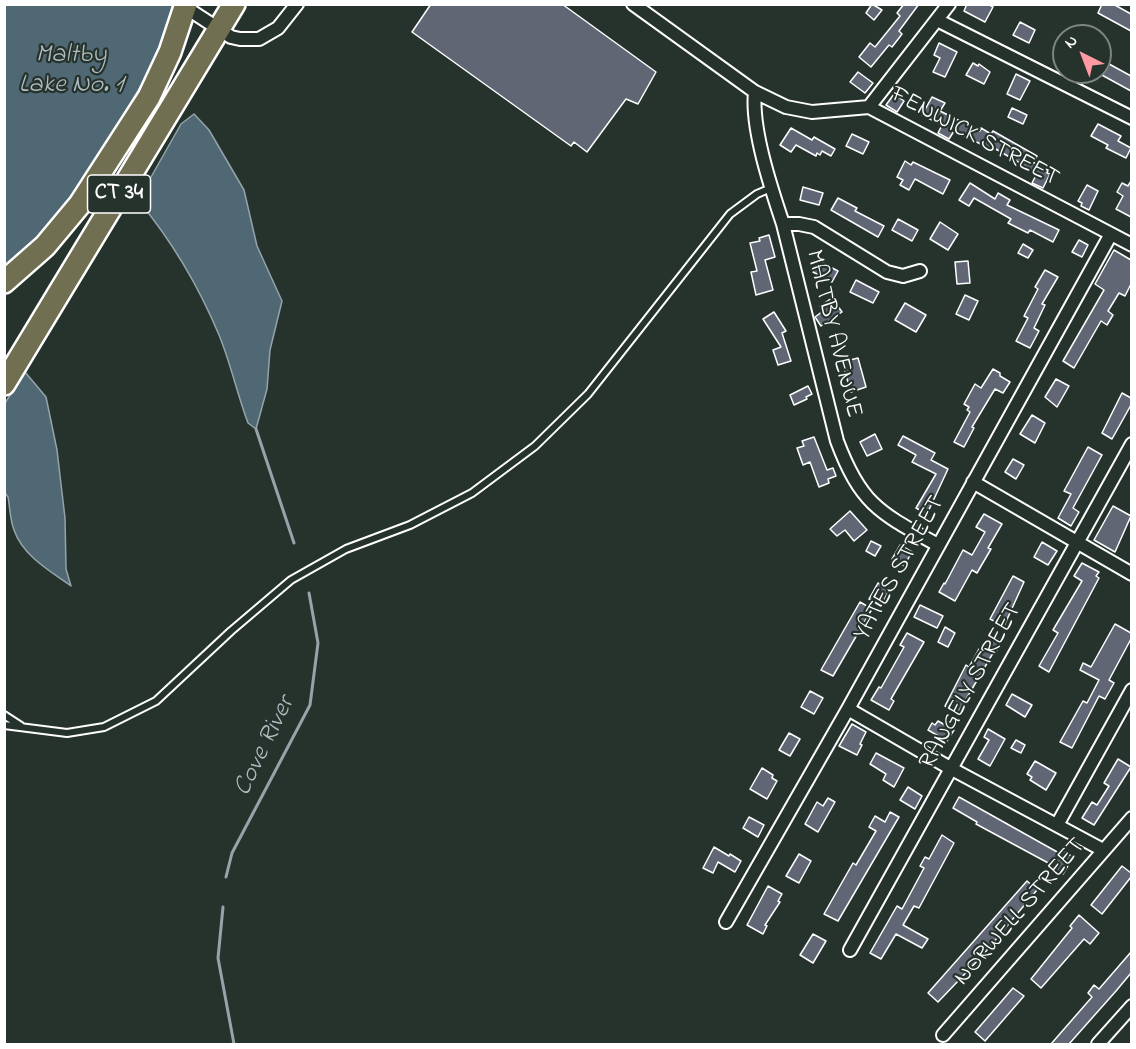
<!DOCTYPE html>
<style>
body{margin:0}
#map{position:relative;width:1136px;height:1049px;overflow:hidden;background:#26332d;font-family:"Indie Flower",sans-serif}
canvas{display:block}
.frame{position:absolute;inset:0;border:6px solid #fff;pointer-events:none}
.north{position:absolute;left:1052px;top:24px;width:60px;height:60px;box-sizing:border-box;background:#26332d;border:2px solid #7d8581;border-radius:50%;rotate:318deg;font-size:16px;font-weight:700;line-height:24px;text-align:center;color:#fff}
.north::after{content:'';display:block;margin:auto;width:21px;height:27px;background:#ff9aa2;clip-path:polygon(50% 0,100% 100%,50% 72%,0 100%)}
</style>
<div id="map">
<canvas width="1136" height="1049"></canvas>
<div class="frame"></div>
<div class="north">N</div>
</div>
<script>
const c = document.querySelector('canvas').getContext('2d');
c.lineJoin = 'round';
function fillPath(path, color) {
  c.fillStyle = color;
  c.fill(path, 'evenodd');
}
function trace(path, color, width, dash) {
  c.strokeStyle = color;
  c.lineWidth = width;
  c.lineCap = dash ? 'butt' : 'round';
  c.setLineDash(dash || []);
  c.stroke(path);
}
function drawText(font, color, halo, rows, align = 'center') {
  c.font = font + ' "Indie Flower",sans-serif';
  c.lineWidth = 4.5;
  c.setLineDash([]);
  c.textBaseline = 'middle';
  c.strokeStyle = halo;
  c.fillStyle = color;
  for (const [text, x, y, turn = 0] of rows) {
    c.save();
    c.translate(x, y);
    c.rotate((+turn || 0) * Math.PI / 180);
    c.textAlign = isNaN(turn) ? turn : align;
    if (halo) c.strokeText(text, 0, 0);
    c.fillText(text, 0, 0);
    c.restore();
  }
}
const water = new Path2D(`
 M5,5H173L165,36L151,69L85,179L52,227L5,272Z
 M194,114L209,130L244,190L257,246L282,301L270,350L267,389L256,429L248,423C237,394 231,364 219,335C199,287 171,240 138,200L181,124Z
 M25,372L46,397L57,450L65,518L66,569L71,586C50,571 23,556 14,530C10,520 10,507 8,497L5,493V403Z`);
fillPath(water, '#4f6873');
trace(water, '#95a4ab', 1.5);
trace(new Path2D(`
 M256,429L294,543
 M226,877L232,853L310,705L318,643L309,593
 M223,907L218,958L234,1044`), '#95a4ab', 3);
const building = new Path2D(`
 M431,4H562L656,72L638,104L626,99L587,152L574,142L571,146L412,32Z
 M872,4L882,10L874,20L866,13Z
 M904,4H919L899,31L902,34L899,38L892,47L889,45L871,67L859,57L870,43L875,47L900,16L897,13Z
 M967,4H988L993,7L985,22L964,11Z
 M1102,4H1113L1131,14V31L1098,13Z
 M1020,22L1035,30L1029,43L1013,35Z
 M939,43L957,52L945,77L933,72L940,58L934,55Z
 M1100,59L1131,76V91L1100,74Z
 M973,63L978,66L979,64L990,72L984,84L966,75Z
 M858,72L873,83L865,93L850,82Z
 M1016,74L1030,81L1020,100L1007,94Z
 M894,94L904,101L897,112L886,105Z
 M932,97L945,103L940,111L980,131L981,128L991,134L993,131L1037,156L1034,163L1048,170L1047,173L1050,174L1043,188L1032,183L1037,173L994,148L993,150L954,131L949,139L938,133L942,125L922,115Z
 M1012,108L1027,115L1023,124L1008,117Z
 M1098,124L1121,136L1118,141L1131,148L1126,158L1106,148L1108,145L1091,136Z
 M791,128L812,140L814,137L835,149L831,156L822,151L820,155L817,153L816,156L796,145L791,152L780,145Z
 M852,134L869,142L863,154L846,146Z
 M905,161L911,165L913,162L950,180L943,194L915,179L909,190L900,185L903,180L897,177Z
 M1131,181V217L1116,209L1123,196L1117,192L1122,183L1128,186Z
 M970,183L995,199L998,193L1010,200L1007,205L1059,230L1053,242L1030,230L1028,233L1008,223L1011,219L974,198L969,206L959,200Z
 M1087,185L1098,191L1089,210L1081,206L1082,203L1078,201Z
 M803,187L823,193L819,205L800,200Z
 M838,198L857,208L855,211L884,226L878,237L831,210Z
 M898,219L918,230L912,241L892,230Z
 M940,222L958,234L948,250L930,239Z
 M769,235L775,257L765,260L773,290L756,295L751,272L757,271L750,243L760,241L759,238Z
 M1079,240L1088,245L1082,257L1072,252Z
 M1023,244L1033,250L1028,258L1018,253Z
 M1114,250L1131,260V284L1125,296L1119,293L1108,311L1113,315L1107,325L1101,321L1074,368L1063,361L1104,290L1095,284Z
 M819,261L838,271L832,282L813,272Z
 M968,261L970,283L957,284L955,262Z
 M1045,270L1058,277L1042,304L1045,305L1034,328L1039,331L1030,348L1016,341L1028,318L1024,316L1038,289L1035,287Z
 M856,280L879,292L873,303L850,292Z
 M965,295L978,301L969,320L956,314Z
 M832,298L842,312L821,326L815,317L823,311L820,306Z
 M905,303L926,315L916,332L895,320Z
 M774,312L786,331L782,333L791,361L778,365L773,350L781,347L763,319Z
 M858,358L866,387L851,392L842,362Z
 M993,369L1000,373V376L1010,382L1003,393L995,389L972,427L974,428L964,447L954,442L970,412L967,410L969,407L964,404L975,384L981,388Z
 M1056,379L1069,386L1057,407L1045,397Z
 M808,386L812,394L806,397L807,399L794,405L790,395Z
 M1122,393L1131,398V405L1112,439L1102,433Z
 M1032,415L1045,423L1035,443L1020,434Z
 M875,434L882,449L867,456L860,442Z
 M903,436L935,453L931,460L948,469L927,514L916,508L936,474L912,462L916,455L898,445Z
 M814,437L827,470L833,468L836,476L828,479L829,483L819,487L810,462L803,465L797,448L804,446L802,441Z
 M1088,447L1102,455L1073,508L1079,512L1071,526L1058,518L1071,494L1064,491Z
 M1013,459L1024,465L1016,479L1005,472Z
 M1113,506L1131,516L1115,552L1094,540Z
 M850,511L867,530L854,541L845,530L837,536L830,529Z
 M984,514L1002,524L988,548L991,549L977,573L972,570L955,601L939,592L944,583L945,584L963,550L972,555L985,532L976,527Z
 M871,541L881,546L875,556L866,551Z
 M1042,542L1057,551L1048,565L1034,557Z
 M900,545L912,552L904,566L892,559Z
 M1082,563L1099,572L1096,576L1099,578L1049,672L1039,666L1058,633L1053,630L1082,581L1074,576Z
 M1013,576L1024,582L1004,626L990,619Z
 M878,583L890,589L881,606L869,599Z
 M860,602L872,609L833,676L821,670Z
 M920,605L943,616L937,628L914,617Z
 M1115,624L1131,633V639L1109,680L1114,683L1105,699L1099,696L1072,748L1060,742L1083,701L1087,703L1099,680L1080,670L1083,663L1091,667Z
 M945,627L955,633L948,647L938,642Z
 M907,633L924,642L891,699L894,701L889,710L871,700L879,687L881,688L904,647L900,645Z
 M991,635L1002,641L995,654L993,653L958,713L945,706L966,665L969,667L979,649L982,651Z
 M810,691L823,698L814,714L801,707Z
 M1012,694L1032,705L1025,717L1006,705Z
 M938,721L954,730L947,741L928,730L932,723L935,725Z
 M852,724L866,732L860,744L862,745L857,755L839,746Z
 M988,729L1005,739L990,766L978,759L989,740L984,737Z
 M789,733L800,739L790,756L779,750Z
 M1016,740L1025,745L1021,753L1011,748Z
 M876,753L904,768L894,787L883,780L886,774L870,764Z
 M1118,759L1131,767L1094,825L1082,818L1092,802L1097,805L1109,786L1104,783Z
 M1035,761L1056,773L1046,790L1030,780L1032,777L1027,774Z
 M762,768L773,775L772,778L777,781L767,799L750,789Z
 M908,787L922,796L915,809L900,800Z
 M959,797L1059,853L1061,850L1073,857L1063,874L1058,872L1057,874L1049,870L1052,865L976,824L977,822L953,808Z
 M828,798L835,802L818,832L805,824L817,802L823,806Z
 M890,812L899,817L838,921L824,914L853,863L856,865L876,831L869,827L875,816L885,822Z
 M749,817L764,825L758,837L743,828Z
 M942,835L954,843L919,908L914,906L903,925L928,939L922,948L896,934L881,959L870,953L897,906L902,909L924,868L920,866L925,857L929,859Z
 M714,847L729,856L730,854L741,861L735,872L718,862L713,873L703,868Z
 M799,854L811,861L799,883L786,876Z
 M1122,866L1131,873V877L1102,914L1091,905Z
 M1027,881L1037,890L982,956L938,1002L928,993Z
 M768,886L782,894L778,901L780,902L765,925L767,926L763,934L747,925Z
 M1079,915L1099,933L1090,944L1084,939L1041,988L1031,979L1072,928L1070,926Z
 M813,934L826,941L813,963L800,955Z
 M1131,952V973L1116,991L1069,1044H1051L1092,997L1088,993L1094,985L1099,989Z
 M1013,988L1024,996L985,1041L975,1032Z`);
fillPath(building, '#606674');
trace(building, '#fff', 1.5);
const service = new Path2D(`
 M4,715L21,726
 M4,725L67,733L104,727L156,701L231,631L291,580L346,549L410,525L472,493L535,446L588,394L730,214L757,194L771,188`);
const minor = new Path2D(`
 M633,4L755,92L786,107L812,112L869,107L1132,245
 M185,7L231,37L240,39H259L278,28L297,4
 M937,20L1132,118
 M755,92C751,128 771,188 783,224L837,441C861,505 880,513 938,545
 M869,107L949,4
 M783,224H799L814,227L887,272L903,276L920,271
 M973,482L1132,574
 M848,709L950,768L1103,850
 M1057,825L1132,690
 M726,922L848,709L1111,234
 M850,950L1132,444
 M943,1035L1132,818
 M1098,1044L1132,1006`);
const trunk = new Path2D(`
 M4,282L45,246L80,204L149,97L170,52L186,4
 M4,384L234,4`);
trace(service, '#fff', 10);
trace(minor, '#fff', 16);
trace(trunk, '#fff', 26);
trace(service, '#26332d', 6);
trace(minor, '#26332d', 12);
trace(trunk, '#716f52', 21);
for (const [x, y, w] of [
 [119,194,63]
]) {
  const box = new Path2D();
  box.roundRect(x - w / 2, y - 19, w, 38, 4.5);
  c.fillStyle = '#26332d';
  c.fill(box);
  trace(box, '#fff', 1.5);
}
drawText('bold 22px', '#fff', null, [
 ["CT 34",119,194]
]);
drawText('24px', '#fff', '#26332d', [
 ["FENWICK STREET",974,138,28],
 ["MALTBY AVENUE",832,334,76],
 ["YATES STREET",901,569,-61],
 ["RANGELY STREET",972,687,-61],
 ["NORWELL STREET",1021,913,-49]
]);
drawText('italic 26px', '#b0bbc0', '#26332d', [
 ["Maltby",71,57],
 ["Lake No. 1",71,87],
 ["Cove River",266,747,-64]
]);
</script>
